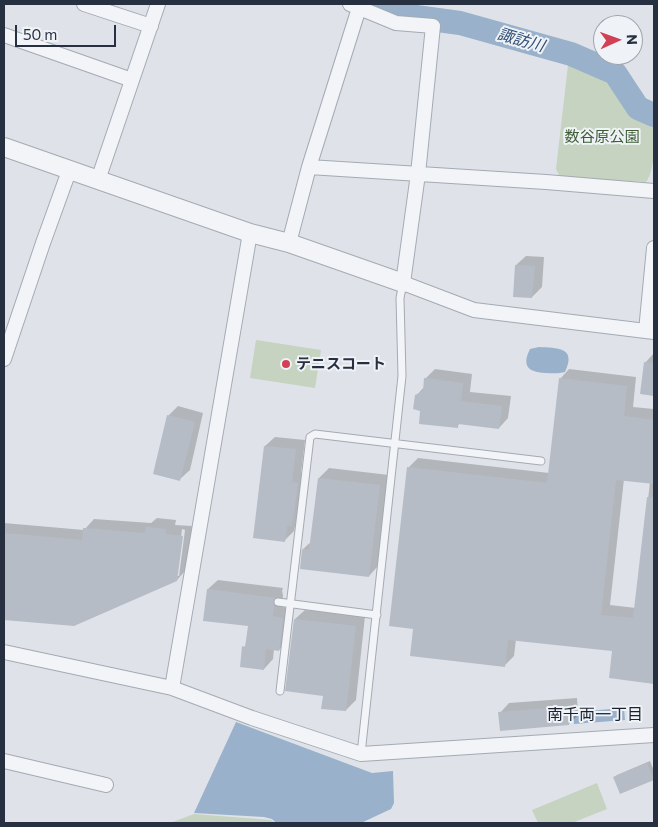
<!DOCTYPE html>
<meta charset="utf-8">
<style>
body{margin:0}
#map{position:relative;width:658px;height:827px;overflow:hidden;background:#dfe3e9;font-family:Commissioner,sans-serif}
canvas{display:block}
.frame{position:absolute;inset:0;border:5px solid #273041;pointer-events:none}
.north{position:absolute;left:593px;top:15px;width:50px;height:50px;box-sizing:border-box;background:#eff2f6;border:1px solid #9fa4ae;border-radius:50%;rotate:88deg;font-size:14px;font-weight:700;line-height:20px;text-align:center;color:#273041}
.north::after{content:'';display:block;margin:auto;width:18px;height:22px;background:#d24055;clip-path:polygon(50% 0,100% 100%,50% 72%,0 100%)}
.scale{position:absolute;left:15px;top:25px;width:101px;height:22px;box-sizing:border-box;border:2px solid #273041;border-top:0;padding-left:6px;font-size:15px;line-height:18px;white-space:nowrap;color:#273041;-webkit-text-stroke:4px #eff2f6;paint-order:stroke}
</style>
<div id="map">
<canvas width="658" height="827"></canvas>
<div class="frame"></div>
<div class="north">N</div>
<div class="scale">50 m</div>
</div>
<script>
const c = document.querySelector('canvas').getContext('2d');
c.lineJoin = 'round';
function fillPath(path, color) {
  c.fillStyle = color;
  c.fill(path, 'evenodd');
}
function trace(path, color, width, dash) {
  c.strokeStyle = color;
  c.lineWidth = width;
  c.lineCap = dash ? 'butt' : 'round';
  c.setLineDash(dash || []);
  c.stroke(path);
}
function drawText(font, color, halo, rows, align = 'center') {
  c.font = font + ' Commissioner,"Noto Sans JP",sans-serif';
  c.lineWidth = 4;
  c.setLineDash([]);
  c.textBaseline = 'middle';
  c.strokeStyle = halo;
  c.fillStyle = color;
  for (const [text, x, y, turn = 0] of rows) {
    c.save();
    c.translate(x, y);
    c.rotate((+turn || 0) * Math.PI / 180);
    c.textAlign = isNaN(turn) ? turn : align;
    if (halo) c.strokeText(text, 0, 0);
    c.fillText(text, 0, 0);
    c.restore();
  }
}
fillPath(new Path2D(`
 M573,61L607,78L616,86L634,110L654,119C656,133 655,172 646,182L560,177L556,169L568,65Z
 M256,340L321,350L315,388L250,378Z
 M597,783L607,809L572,823H538L532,810Z
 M194,814L271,820L275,823H170Z`), '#c5d3c0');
fillPath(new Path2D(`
 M539,347C557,348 577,347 565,372C558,374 552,373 545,373C527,372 522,365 530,349Z
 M624,708L625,720L574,724L573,712Z
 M236,722L372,773L393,771L394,803L391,809L361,823H276L272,819L264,817L194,813Z`), '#99b1ca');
fillPath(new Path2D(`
 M526,256L544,257L542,287L532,297L516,265Z
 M654,353V395L642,393L645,363Z
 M435,369L472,374L470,392L511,396L508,418L499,428L460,423L457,427L422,410L417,395L424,387L425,379Z
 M569,369L636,377L633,407L654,409V682L610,677L613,650L516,639L514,656L505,665L415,628L408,468L418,458L549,473L560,379ZM624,479L650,482L636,608L610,605Z
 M178,406L203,413L190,470L180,479L168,416Z
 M275,437L305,440L301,473L307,474L301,515L296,521L294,531L285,540L265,446Z
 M329,468L389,475L378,566L369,576L303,549L312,541L319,478Z
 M157,518L176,520L175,525L192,526L186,570L177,580L74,625L4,619V523L84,530L94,519L151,523ZM182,529L185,530L179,576H177Z
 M218,580L283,588L282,591L283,595L282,607L292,608L289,640L279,650L274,649L273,659L264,669L244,647L247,644L249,625L208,589Z
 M305,610L365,616L356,700L346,710L324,694L295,619Z
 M577,698L578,715L569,724L500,713L509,703Z
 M650,761L654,771V779L621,793L614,778L617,775Z`), '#0003');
trace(new Path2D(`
 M366,4L401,15L460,23L571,54L615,73L638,108L654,115`), '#99b1ca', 24);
fillPath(new Path2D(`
 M515,265L535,266L532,298L513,297Z
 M644,362L654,363V396L640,394Z
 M424,378L463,383L461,401L502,406L499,429L458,424V428L419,424L420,411L413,409L415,395L423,391Z
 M559,378L627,386L624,416L654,420V484L616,480L601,615L633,618L647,497H654V684L609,678L612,651L508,640L505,667L410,656L413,629L389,626L407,467L547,483Z
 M167,415L195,422L180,481L153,474Z
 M264,446L296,449L292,482L298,483L292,526H287L285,542L253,538Z
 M318,478L380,485L369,577L300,569L302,549L309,550Z
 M146,527L166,529V534L183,536L177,581L74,626L4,620V533L82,540L83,528L145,533Z
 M207,589L275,598L273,602L274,605L273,616L283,618L279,651L266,649L264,670L240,667L242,646L245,647L248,626L203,621Z
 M294,619L356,626L346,711L321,709L323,696L285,691Z
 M568,707L569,725L500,731L498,712Z
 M647,763L654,780L620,794L613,777Z`), '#b6bcc6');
const service = new Path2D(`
 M278,602L377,615
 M280,691L310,437L315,434L541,461
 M361,754L402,376L400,298L403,283`);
const minor = new Path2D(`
 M84,4L151,26
 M350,4L396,23L433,26L418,174L403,283L474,310L654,332
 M4,35L132,80
 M309,167L546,182L654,191
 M98,180L158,4
 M289,243L309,167L359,8
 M646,331L654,248
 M4,359L43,243L69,171
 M4,652L172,688L252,718L361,754L654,735
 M172,688L250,233
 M4,761L106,785`);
const tertiary = new Path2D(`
 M4,147L250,233L289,243L403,283`);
trace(service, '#a4aab3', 9);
trace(minor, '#a4aab3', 16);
trace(tertiary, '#a4aab3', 20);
trace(service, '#f2f4f7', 7);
trace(minor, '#f2f4f7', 14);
trace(tertiary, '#f2f4f7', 18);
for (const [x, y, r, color] of [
 [286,364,5,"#d24055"]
]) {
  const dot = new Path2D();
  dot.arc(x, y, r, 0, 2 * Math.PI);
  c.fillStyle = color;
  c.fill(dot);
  trace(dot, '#eff2f6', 2);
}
drawText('15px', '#3c5d34', '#eff2f6', [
 ["数谷原公園",602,137]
]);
drawText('bold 15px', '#273041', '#eff2f6', [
 ["テニスコート",296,364]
], 'left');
drawText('italic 16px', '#304f76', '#eff2f6', [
 ["諏訪川",521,40,16]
]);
drawText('16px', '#1a2231', '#eff2f6', [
 ["南千両一丁目",595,715]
]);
</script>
